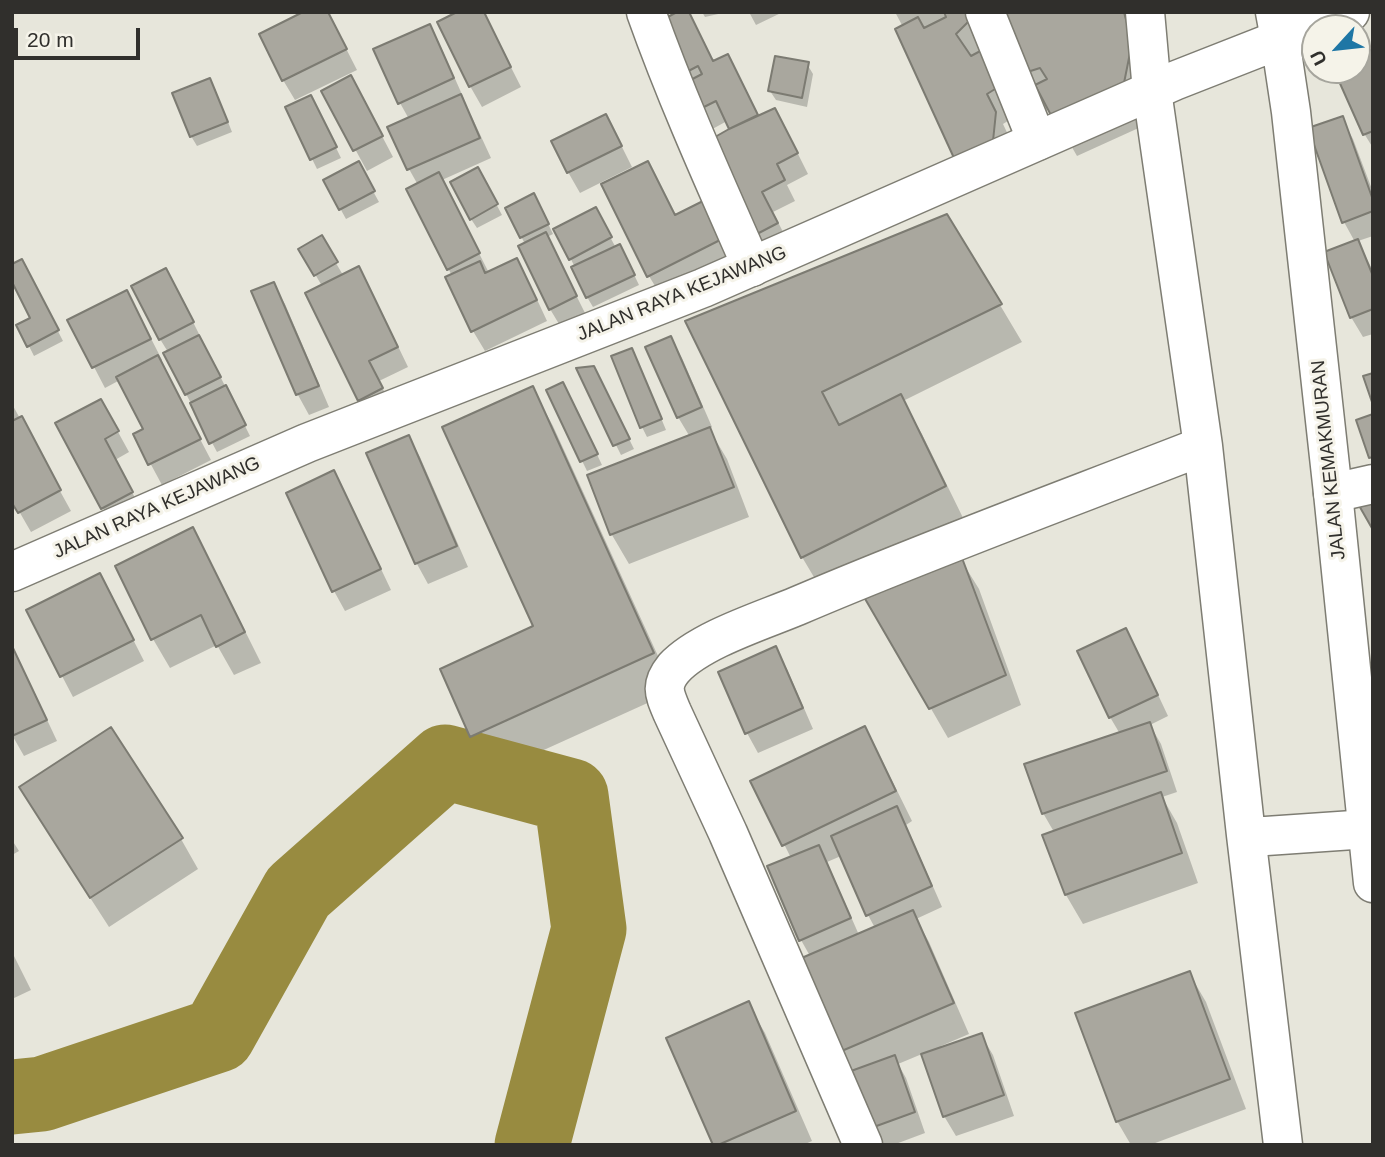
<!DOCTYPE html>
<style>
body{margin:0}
#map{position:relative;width:1385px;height:1157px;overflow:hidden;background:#e7e6db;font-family:Arial,sans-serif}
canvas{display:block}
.frame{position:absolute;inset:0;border:14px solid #302f2c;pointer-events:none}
.north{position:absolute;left:1301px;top:14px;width:70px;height:70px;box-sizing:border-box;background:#f5f3e9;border:2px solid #a6a59d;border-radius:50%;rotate:243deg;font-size:19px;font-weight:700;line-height:28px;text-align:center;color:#302f2c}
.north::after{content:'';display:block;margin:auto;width:24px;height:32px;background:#1e76a5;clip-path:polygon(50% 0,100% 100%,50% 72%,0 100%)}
.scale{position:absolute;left:14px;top:28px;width:126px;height:32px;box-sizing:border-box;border:4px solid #302f2c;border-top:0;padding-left:9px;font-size:21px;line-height:24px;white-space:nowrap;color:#302f2c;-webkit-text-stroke:5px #f5f3e9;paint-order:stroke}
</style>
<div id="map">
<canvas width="1385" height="1157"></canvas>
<div class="frame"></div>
<div class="north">U</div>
<div class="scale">20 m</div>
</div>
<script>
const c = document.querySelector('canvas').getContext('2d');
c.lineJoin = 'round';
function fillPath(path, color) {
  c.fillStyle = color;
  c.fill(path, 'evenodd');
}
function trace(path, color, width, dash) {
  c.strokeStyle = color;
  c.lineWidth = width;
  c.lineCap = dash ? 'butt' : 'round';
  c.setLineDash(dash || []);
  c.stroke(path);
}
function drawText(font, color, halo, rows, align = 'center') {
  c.font = font + ' Arial,sans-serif';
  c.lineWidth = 6;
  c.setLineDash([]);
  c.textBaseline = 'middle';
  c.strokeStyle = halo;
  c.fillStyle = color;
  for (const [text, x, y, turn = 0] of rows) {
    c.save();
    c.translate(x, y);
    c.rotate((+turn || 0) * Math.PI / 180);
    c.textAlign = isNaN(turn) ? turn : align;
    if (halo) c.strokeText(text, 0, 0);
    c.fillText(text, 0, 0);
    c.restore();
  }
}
fillPath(new Path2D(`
 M483,12L521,87L482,107L470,86Z
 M702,12H727L705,17Z
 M749,12H783L756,25Z
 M895,12H978L1016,116L1003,124L1012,143L1010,171L903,27Z
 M997,12H1133L1143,126L1077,156L1050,109L1045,111Z
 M334,25L357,70L295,100L283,80Z
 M655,25L714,63L727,56L759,116L786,130L808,174L787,185L795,201L773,212L789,244L768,255L756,234L731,130L727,121L707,132Z
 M429,27L441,47L464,99L462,100L472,117L491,158L442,180L489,273L517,260L528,280L547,321L485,351L473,331L447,278L452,276L409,190L418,185L409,169L390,128L409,119L400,103Z
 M1373,50V148L1365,135L1336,70H1357V58Z
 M807,64L813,74L807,107L776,100L770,91Z
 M209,80L215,89L232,132L197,146L191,136Z
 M324,92L362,98L393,157L367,171Z
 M316,107L341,158L317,169L287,108Z
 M1342,118L1353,139L1373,192V236L1358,241L1373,271V334L1363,337L1351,317L1355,242L1344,222Z
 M617,137L632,167L580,193L568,172Z
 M358,164L379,202L346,219L325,181Z
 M478,170L502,215L477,228L471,219Z
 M704,203L734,259L661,296L649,276L675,217Z
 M539,205L553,234L547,237L587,317L562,329L550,309L525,244L507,209Z
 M595,209L616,248L625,256L639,285L593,307L587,297L575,267L555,230Z
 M321,238L343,275L370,288L408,367L379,381L393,409L371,420L359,400L322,286L301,250Z
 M27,271L63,341L34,356L29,346L33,318Z
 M273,284L285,304L329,407L309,415L298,395L253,292Z
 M177,290L250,436L217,452L186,394L168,352L160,339Z
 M1000,305L1022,342L903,401L922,434L966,524L824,594L802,557L687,322Z
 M138,313L162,360L159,361L211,460L162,485L135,435L145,430L120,380L105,388L70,321Z
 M671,338L682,358L712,427L709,429L727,459L749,517L629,564L612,535L589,476L690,437L678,417Z
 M631,350L637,360L666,430L647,437L642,427Z
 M578,369L599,378L634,449L621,455Z
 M532,388L553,426L674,691L493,773L472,736L535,627Z
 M548,391L568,394L602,465L587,471Z
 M12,404L71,511L31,532L12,499Z
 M112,421L129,452L115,460L143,513L114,528L57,424Z
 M409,437L420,457L468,567L428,584L417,564L369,454Z
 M334,473L345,493L391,590L345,611L334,591Z
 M192,529L209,559L261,663L234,675L217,645L170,668L153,639Z
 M961,560L979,589L1021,705L948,738L867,598Z
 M111,596L144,661L73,697L28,611Z
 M1126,630L1137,650L1168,716L1150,725L1161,744L1177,792L1162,797L1177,823L1198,883L1083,924L1066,895L1054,832L1043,813L1120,734L1110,717Z
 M12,645L57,741L24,756L12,735Z
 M775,649L787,669L813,729L758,753L747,733Z
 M864,728L881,758L912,821L906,825L942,907L916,919L929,942L969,1034L941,1046L942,1048L981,1035L993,1055L1014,1116L956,1136L944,1116L922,1054L898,1064L906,1078L925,1133L893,1145H883L873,1127L839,1053L810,956L801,940L791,858L753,782ZM841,856L868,915L875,928L859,935L827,862Z
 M111,730L181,839L198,869L109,927L38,817L21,787Z
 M12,840L19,851L12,855Z
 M12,952L31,990L12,999Z
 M1189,973L1206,1002L1246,1109L1150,1145H1131L1117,1121Z
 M748,1004L765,1033L812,1141L803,1145H714Z`), '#0003');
trace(new Path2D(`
 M12,1097L42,1094L218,1035L298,892L445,762L571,796L589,929L532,1145`), '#988b40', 75);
const building = new Path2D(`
 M303,12H328L347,49L282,81L259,34Z
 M457,12H484L511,67L469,87L437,22Z
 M677,12H689L713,61L728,54L758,115L729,129L716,101L694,112L681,85L702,74L698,66L679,76L653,25Z
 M944,12H978L956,34L971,56L984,49L1000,86L987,94L996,112L993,141L954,158L895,29L918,17L924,28L946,17Z
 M995,12H1124L1132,43L1123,88L1053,119L1035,85L1047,79L1040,68L1021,74Z
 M430,24L454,78L398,104L373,49Z
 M1373,49V131L1363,135L1334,70H1357V56Z
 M775,56L809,62L802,98L768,91Z
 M351,75L383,136L353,151L321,91Z
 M210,78L228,122L190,137L172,93Z
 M461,94L480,138L407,170L387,127Z
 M311,95L337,147L310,160L285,107Z
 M775,108L798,153L777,164L785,180L762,192L778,223L755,235L708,141L729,129Z
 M606,114L622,146L567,173L551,141Z
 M1343,116L1373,200V211L1342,223L1308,128Z
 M359,161L375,191L339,210L323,180Z
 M648,161L675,215L705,200L724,238L647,277L601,184Z
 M478,167L498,204L470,220L450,182Z
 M439,172L480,253L447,270L406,189Z
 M534,193L549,224L520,238L505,208Z
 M596,207L612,237L569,260L553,229Z
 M947,214L1002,304L822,392L839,425L901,394L946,486L801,558L685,321Z
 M546,232L577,296L549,310L518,246Z
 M322,235L338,262L314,276L298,249Z
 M1358,239L1373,276V309L1350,318L1324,252Z
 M620,244L635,275L586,298L571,267Z
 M517,258L537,300L471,332L445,277L480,261L485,273Z
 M22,259L59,330L27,347L16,325L30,318L12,282V264Z
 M359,266L398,347L369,361L383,388L358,401L305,293Z
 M166,268L194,322L159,340L131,286Z
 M274,282L319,386L296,395L251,291Z
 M127,290L151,339L92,368L67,320Z
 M199,335L221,377L185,395L163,353Z
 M671,336L702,407L677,418L645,347Z
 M632,348L662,419L640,428L611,356Z
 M158,355L201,439L148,465L133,434L143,429L116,377Z
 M594,366L630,439L613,446L576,368Z
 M1373,373V405L1363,376Z
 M563,382L598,454L580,462L546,390Z
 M226,385L246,425L209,444L190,403Z
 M533,386L654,653L470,737L440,669L533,626L442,427Z
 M101,399L119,431L105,439L133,492L101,509L55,423Z
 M1373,414V457L1369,458L1356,420Z
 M22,416L61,490L18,513L12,503V421Z
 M710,427L734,487L610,535L587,475Z
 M409,435L457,546L415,564L366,453Z
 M334,470L381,569L332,592L286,493Z
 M1373,493V530L1353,495Z
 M193,527L245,632L216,647L201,615L151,640L115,566Z
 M962,558L1006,675L929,709L864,597Z
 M100,573L134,640L60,677L26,610Z
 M1126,628L1158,695L1109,718L1077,651Z
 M12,646L47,720L12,736Z
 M776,646L803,708L745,734L718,672Z
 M1150,722L1167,771L1042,814L1024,764Z
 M865,726L896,791L782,846L750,781Z
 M111,727L183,838L90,898L19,787Z
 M1161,792L1182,853L1065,895L1042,835Z
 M897,806L932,886L866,916L831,836Z
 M819,845L851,918L799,941L767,866Z
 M913,910L954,1003L837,1053L797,960Z
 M1190,971L1230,1079L1116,1122L1075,1013Z
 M749,1001L796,1111L718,1145H713L666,1038Z
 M982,1033L1004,1095L943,1117L921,1054Z
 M895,1055L915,1112L871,1128L851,1071Z`);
fillPath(building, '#a9a79e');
trace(building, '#7c7b72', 2);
const street = new Path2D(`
 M646,12C677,99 715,183 752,267
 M985,12L1037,141
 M1145,12L1152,91L1203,446L1246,835L1283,1145
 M1275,12L1280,39
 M1333,493L1373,484
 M1246,835L1266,836L1368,829
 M863,1145L728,833L672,712C664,693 660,685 674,668C700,640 761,621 797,606C930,549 1067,499 1203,446`);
const secondary = new Path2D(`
 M1280,39L1291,112L1333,493L1373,883
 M12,572L307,443L703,288L1174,81L1350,12`);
trace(street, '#7e7d73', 41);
trace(secondary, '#7e7d73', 41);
trace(street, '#fff', 38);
trace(secondary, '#fff', 38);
drawText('19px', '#302f2c', '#f5f3e9', [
 ["JALAN RAYA KEJAWANG",682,294,-22],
 ["JALAN KEMAKMURAN",1329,460,-96],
 ["JALAN RAYA KEJAWANG",157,508,-24]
]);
</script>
